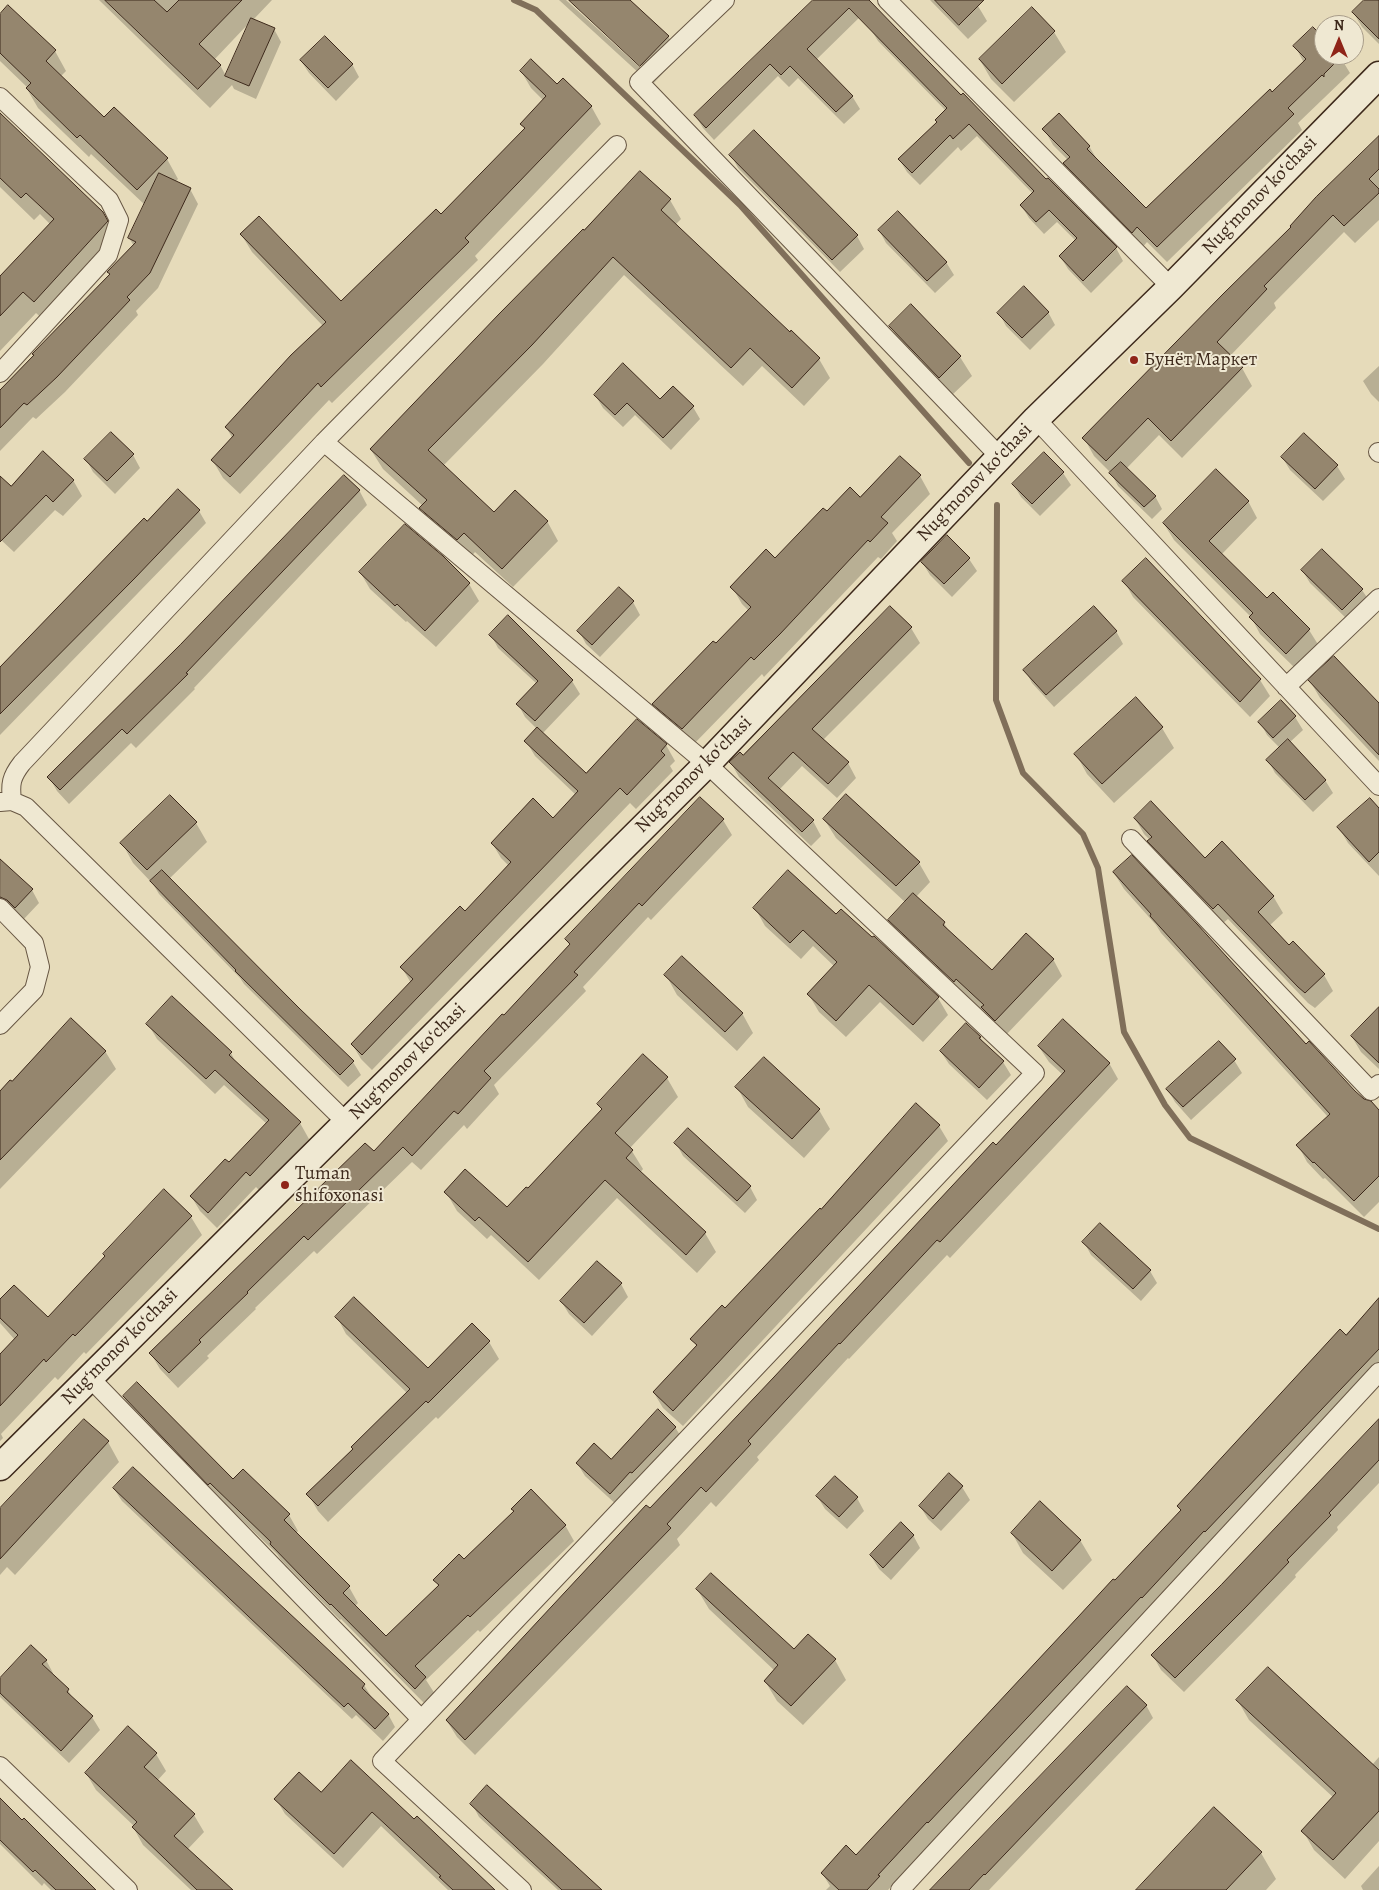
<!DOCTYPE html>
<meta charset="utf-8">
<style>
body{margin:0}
#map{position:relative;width:1379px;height:1890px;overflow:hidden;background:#e6dbba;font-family:Alegreya,serif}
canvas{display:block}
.north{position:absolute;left:1314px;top:15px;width:50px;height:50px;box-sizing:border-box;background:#efe8d2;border:1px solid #a89c89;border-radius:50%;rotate:0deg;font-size:14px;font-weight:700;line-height:20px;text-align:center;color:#3d291b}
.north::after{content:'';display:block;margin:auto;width:18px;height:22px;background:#8f2418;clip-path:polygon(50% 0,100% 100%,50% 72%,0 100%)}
</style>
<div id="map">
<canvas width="1379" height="1890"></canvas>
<div class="north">N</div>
</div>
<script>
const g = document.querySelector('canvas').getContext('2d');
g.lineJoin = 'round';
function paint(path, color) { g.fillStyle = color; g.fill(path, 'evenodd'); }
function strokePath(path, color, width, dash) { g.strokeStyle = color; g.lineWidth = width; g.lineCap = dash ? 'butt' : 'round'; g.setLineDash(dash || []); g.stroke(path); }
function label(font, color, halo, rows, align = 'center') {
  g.font = font + ' Alegreya,serif'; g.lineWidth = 4; g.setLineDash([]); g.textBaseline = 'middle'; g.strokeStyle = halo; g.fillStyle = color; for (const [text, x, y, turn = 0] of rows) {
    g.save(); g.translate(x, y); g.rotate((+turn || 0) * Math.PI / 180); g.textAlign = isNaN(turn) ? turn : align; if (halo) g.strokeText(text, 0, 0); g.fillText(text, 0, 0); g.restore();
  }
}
paint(new Path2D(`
 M99 0H272L253 20 274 29 281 42 256 99 234 89 232 85 210 108ZM250 22 226 76 220 65 214 60Z
 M559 0H566L644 71 646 69 570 0H628L668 36 679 56 652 85Z
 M815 0H860L866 11 816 60 852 96 860 109 844 124 798 78 789 87 778 76 714 140 703 128 695 115Z
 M930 0H972L978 6 987 21 968 39Z
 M1366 0H1379V44L1362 27 1353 12Z
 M1032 9 1054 32 1066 52 1014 102 991 79 980 60Z
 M0 15 55 51 66 71 60 77 104 118 114 108 167 159 178 179 175 182 190 189 198 204 158 288 136 311 138 315 65 392 36 419 33 417 0 451V393L111 275 134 246 129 238 145 205 91 154 89 157 38 108 27 89 28 88 0 61Z
 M870 28 1046 181 1116 248 1123 261 1091 293 1068 269 1060 256 1076 241 1057 222 1044 234 1029 218 1021 205 1033 194 977 136 961 151 958 147 920 185 907 172 899 159 938 123 946 111 878 41Z
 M1324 40V55H1339L1350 73 1298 123 1302 130 1167 262 1147 242 1142 248 1074 179 1065 163 1068 160 1053 145 1044 129 1089 146 1098 161 1146 210 1304 63 1295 46Z
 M301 61 352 64 359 77 336 101 309 73Z
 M521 71 557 85 591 106 601 124 475 256 478 260 332 403 329 400 240 494 223 478 213 461 233 439 226 427 323 326 252 252 241 234 341 303 441 215 525 130 522 124 543 100 531 88Z
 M0 116 102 213 115 236 47 323 36 313 0 351V278L51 225 40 214 34 220 0 187Z
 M1379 139V220L1355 243 1344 232 1274 303 1276 308 1230 356 1242 368 1252 386 1182 458 1159 435 1126 469 1155 496 1162 509 1152 519 1118 486 1111 473 1094 456 1084 438Z
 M731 155 857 236 864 249 840 272 738 168Z
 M670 200 681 219 675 225 790 334 791 332 819 359 830 378 804 406 762 366 743 386 624 275 543 364 443 466 494 514 547 521 558 541 513 587 475 552 469 559 432 528 421 508 423 506 383 469 371 450Z
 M879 230 946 262 954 275 935 293 886 243Z
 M911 306 960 357 972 376 951 396 902 346 891 326Z
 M1048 312 1055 325 1030 350 1006 326 999 313Z
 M1379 366V402L1371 394 1363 381Z
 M595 395 660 401 693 407 700 419 671 450 635 415 623 427 603 408Z
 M1304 435 1337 466 1345 479 1323 501 1290 470 1282 457Z
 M1044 453 1063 473 1071 485 1040 516 1021 497 1013 484Z
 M133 455 140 468 115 494 93 472 86 459Z
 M920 476 930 494 892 533 897 541 881 559 878 557 764 677 762 674 692 746 663 721 653 704 716 645 749 611 742 604 732 587 776 560 827 513Z
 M0 477 11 488 73 480 82 496 63 516 55 510 14 552 0 539Z
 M359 490 367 505 194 688 195 689 136 748 131 743 69 804 57 791 49 777 181 645Z
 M1248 501 1257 518 1221 555 1267 600 1309 630 1319 646 1296 669 1260 634 1251 617 1174 540 1164 524Z
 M199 511 206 523 0 735V670L147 522Z
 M442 556 469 584 479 601 436 647 407 621 406 622 370 589 360 572Z
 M969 559 977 571 952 597 930 575 922 562Z
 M1146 560 1260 680 1270 696 1250 717 1133 597 1124 581Z
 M1302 570 1362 590 1370 602 1350 622 1310 583Z
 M633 602 640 615 600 657 586 644 579 631Z
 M890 608 911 628 920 643 823 740 848 763 856 778 837 798 802 766 779 790 813 821 821 836 811 846 739 777 731 763 743 757Z
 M508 617 572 681 580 694 542 734 586 775 638 721 666 745 675 761 670 766 673 771 636 809 630 803 372 1070 361 1059 352 1044 411 983 402 968 465 912 509 866 501 858 492 843 553 819 576 795 535 756 526 741 537 729 525 717 518 704 537 684 498 648 491 635Z
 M1116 631 1123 644 1054 707 1032 683 1025 670Z
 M1310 681 1379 706V761L1320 698Z
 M1136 699 1162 728 1174 748 1114 803 1087 774 1076 754Z
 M1295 717 1303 730 1289 743 1325 780 1333 793 1313 812 1275 773 1268 760 1280 748 1267 735 1260 722Z
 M1379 809V876L1348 843 1339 828Z
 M1135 818 1205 860 1273 896 1283 913 1269 926 1289 947 1324 975 1333 991 1315 1008 1308 1003 1228 919 1222 924 1158 857 1149 841 1150 840 1144 834Z
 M824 819 919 863 930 882 916 897 944 923 950 933 992 972 1053 959 1062 976 1005 1036 992 1024 985 1013 966 995 964 997 899 937 890 920 906 903 836 838Z
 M723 820 732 835 651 920 648 917 583 987 586 991 494 1085 499 1094 467 1129 464 1125 421 1170 412 1162 317 1254 314 1251 255 1308 256 1309 207 1356 209 1358 178 1388 160 1369 151 1354 374 1153 570 946 566 939Z
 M196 823 207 842 169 879 298 1008 353 1062 361 1075 348 1087 244 984 240 978 159 894 153 884 133 863 122 843Z
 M0 861 32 890 39 903 23 920 0 901Z
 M1114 873 1306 1046 1354 1092 1379 1112V1202L1364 1217 1325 1178 1323 1179 1307 1162 1298 1145 1328 1117 1161 933 1156 925 1124 889Z
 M755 908 836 916 872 939 874 938 938 998 948 1015 923 1042 880 1002 846 1037 819 1012 809 995 835 967 813 946 801 959 765 926Z
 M666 975 742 1013 753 1033 737 1051 677 995Z
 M1379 1009V1069L1361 1052 1352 1037Z
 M148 1024 231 1053 237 1065 300 1123 309 1139 260 1191 256 1187 217 1228 200 1211 191 1196 229 1164 267 1124 224 1085 215 1094 157 1039Z
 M980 1037 984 1044 1003 1062 1011 1075 987 1100 949 1064 941 1052Z
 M1039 1047 1109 1063 1118 1079 950 1258 947 1255 849 1359 848 1358 757 1457 759 1460 716 1507 711 1502 677 1539 680 1545 475 1755 457 1737 447 1721 1063 1075 1049 1062Z
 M105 1051 116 1069 0 1189V1092L12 1083Z
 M1234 1060 1242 1073 1191 1120 1175 1102 1168 1090Z
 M667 1078 678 1097 630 1148 643 1169 640 1173 705 1233 716 1252 697 1273 617 1198 539 1280 491 1235 487 1239 457 1211 446 1192 507 1209 528 1190 602 1110 599 1104Z
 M737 1087 819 1110 830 1129 804 1158 748 1107Z
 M939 1126 948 1141 683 1426 663 1408 654 1393 697 1347 692 1339Z
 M688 1130 750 1187 757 1200 745 1213 683 1156 676 1143Z
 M191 1217 202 1235 86 1354 84 1352 58 1380 55 1377 1 1434 3 1438 0 1441V1356L15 1340 0 1323V1301L48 1319Z
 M1084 1242 1150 1271 1157 1283 1141 1301 1091 1255Z
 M621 1284 628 1297 592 1336 569 1314 561 1301Z
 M1379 1300V1376L888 1890H826L830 1886 822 1873 856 1856 1181 1511 1179 1507Z
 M337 1317 428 1370 489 1342 499 1359 438 1419 436 1417 328 1522 318 1511 308 1494 407 1393 346 1334Z
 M124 1397 233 1481 289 1515 298 1531 296 1533 349 1587 358 1603 355 1606 386 1638 439 1587 435 1580 464 1561 514 1512 513 1509 565 1525 574 1541 480 1632 478 1630 426 1680 435 1694 425 1704 341 1619 340 1620 281 1560 277 1554 219 1498 218 1500 133 1413Z
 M84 1420 108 1442 119 1462 15 1575 7 1567 0 1575V1510Z
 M1379 1421V1483L1337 1527 1338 1530 1295 1575 1296 1577 1253 1622 1184 1692 1161 1670 1153 1656Z
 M675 1427 683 1440 618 1506 585 1476 577 1463 611 1461Z
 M133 1469 364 1685 372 1698 388 1714 395 1727 383 1741 356 1715 352 1719 122 1501 114 1489Z
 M962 1487 970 1500 941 1531 928 1519 920 1506Z
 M817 1496 857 1498 864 1511 847 1529 825 1509Z
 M1012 1533 1080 1540 1092 1560 1063 1590 1023 1553Z
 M913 1535 920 1548 891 1580 879 1569 871 1556Z
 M697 1589 794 1651 835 1660 846 1680 803 1725 777 1701 765 1681 775 1671 709 1609Z
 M46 1660 53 1673 52 1675 68 1690 73 1699 92 1717 100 1730 69 1763 0 1697V1680Z
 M1238 1701 1372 1765 1379 1757V1841L1345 1879 1314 1850 1303 1831 1334 1798 1249 1720Z
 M1146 1705 1153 1718 989 1890H932Z
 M128 1728 156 1754 166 1771 157 1781 194 1815 204 1832 187 1850 231 1890H191L143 1845 133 1827 134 1826 96 1790 86 1773Z
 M321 1794 414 1820 494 1890H448L381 1826 343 1868 285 1814 276 1799Z
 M0 1800 93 1890H51L44 1883 42 1886 0 1844Z
 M472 1804 601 1890H558L479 1817Z
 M1261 1853 1276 1879 1266 1890H1140Z
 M1379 1866V1890H1363L1361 1886Z`), '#0003');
strokePath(new Path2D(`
 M514 0 536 10 740 205 969 463
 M997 505 996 700 1023 773 1083 834 1098 868 1124 1032 1165 1105 1190 1138 1379 1229`), '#806f5a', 6);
const building = new Path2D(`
 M105 0H154L167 12 179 0H242L199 44 221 65 198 89Z
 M569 0H630L669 36 640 66Z
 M813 0H869L961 95 963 93 1046 179 1048 178 1117 247 1083 281 1059 256 1077 238 1049 210 1036 222 1020 205 1034 191 969 124 953 139 950 135 912 173 898 159 937 122 935 120 947 108 849 8 807 49 853 96 836 112 790 66 781 75 770 64 706 128 694 115Z
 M935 0H984L959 25Z
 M1364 0H1379V39L1352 12Z
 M8 5 56 50 46 61 104 117 114 107 168 158 137 190 80 135 77 138 26 88 31 83 0 53V14Z
 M1032 7 1055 31 1002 84 979 59Z
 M251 18 275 28 249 86 225 76Z
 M1313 27 1324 38V55H1343L1324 74V77L1322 75 1288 108 1294 114 1157 247 1137 227 1132 233 1063 163 1070 157 1042 129 1059 113 1090 146 1087 149 1146 208 1270 89 1272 92 1306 59 1293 46Z
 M325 36 353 64 328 88 300 60Z
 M531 59 557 84 563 78 592 106 465 238 469 242 321 387 318 383 230 477 211 460 234 435 225 427 291 355 326 322 240 234 259 216 341 301 436 209 441 214 525 128 520 124 546 96 520 71Z
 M0 113 103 212 108 221 34 302 23 292 0 316V276L54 219 26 193 21 198 0 178Z
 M754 130 858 235 832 260 729 155Z
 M1379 136V169L1369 179 1379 189V193L1344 226 1333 215 1264 286 1267 289 1217 342 1243 367 1171 441 1148 418 1106 461 1082 438 1223 294 1291 227 1290 226 1316 197Z
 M640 171 671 199 661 210 790 332 791 330 820 358 792 388 750 348 731 368 613 257 532 345 428 450 494 512 515 490 548 521 502 569 464 533 457 540 419 508 427 500 370 449 499 314 583 229 584 230Z
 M159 173 191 188 150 273 127 297 130 300 57 377 27 405 24 403 0 428V390L34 355 32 354 110 274 107 272 136 242 128 238Z
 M898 211 947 262 927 281 878 230Z
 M1024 286 1049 312 1022 338 997 313Z
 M911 304 961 356 939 378 889 326Z
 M623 363 660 399 673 386 694 406 663 438 627 403 615 415 594 395Z
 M111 432 134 454 107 481 84 459Z
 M1304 433 1338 465 1315 489 1281 457Z
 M43 451 74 480 53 502 46 495 0 542V476L11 486Z
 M1044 452 1064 472 1032 504 1012 484Z
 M900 456 921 475 881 517 888 523 870 542 868 540 780 634 754 660 751 657 682 729 652 704 713 641 716 643 751 607 730 587 766 549 775 558 823 508 827 511 850 487 860 497Z
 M1121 462 1156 496 1144 507 1109 473Z
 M1216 469 1249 501 1209 541 1267 598 1273 592 1310 629 1286 654 1249 617 1253 613 1163 523Z
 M344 475 360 490 186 673 188 674 127 734 122 729 60 790 47 777 180 645Z
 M178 489 200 510 134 579 0 714V667L144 518 147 521Z
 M405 524 443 556 470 583 425 631 397 604 395 606 359 572Z
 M947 535 970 558 944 584 921 562Z
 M1322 549 1363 589 1342 610 1301 570Z
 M1146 558 1261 679 1240 702 1122 581Z
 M619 587 634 601 592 645 577 631Z
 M890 606 912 627 812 729 849 762 828 784 793 752 768 778 814 820 802 832 729 762 740 752 743 755Z
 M1094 606 1117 631 1046 695 1023 670Z
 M508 615 573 680 535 721 516 704 538 681 489 635Z
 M1334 656 1379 703V755L1308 680Z
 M1136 697 1163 727 1102 784 1074 754Z
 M1281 700 1296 716 1273 738 1258 722Z
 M637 719 667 744 661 751 665 755 627 795 620 788 362 1055 351 1044 413 979 400 967 460 906 465 911 511 862 491 843 533 798 553 818 578 791 524 741 537 727 586 773Z
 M1288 739 1326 780 1305 800 1266 760Z
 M846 794 920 862 896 886 823 819Z
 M170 795 197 822 147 870 120 843Z
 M700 797 724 819 642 906 639 903 574 972 578 975 484 1071 491 1078 458 1114 454 1111 412 1156 403 1147 308 1240 304 1236 247 1292 248 1293 199 1340 201 1342 169 1373 149 1353 365 1143 374 1151 502 1014 504 1015 570 944 565 939Z
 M1370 798 1379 808V852L1369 862 1337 827Z
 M1151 801 1205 858 1222 841 1274 896 1258 912 1289 945 1293 941 1325 974 1305 993 1298 987 1218 904 1213 909 1147 841 1152 837 1134 818Z
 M1132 855 1197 924 1306 1044 1309 1041 1355 1091 1364 1099 1371 1101 1379 1110V1176L1354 1201 1314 1162 1313 1163 1296 1145 1330 1114 1150 916 1151 914 1113 872Z
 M0 859 33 889 15 908 7 900 0 897Z
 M162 870 299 1008 354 1061 340 1075 235 971 236 970 150 881Z
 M788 870 836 914 841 909 872 937 874 936 939 997 913 1025 869 985 836 1021 807 994 837 962 803 930 790 943 753 908Z
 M913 893 945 922 943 925 992 970 1026 933 1054 959 995 1021 981 1007 984 1005 956 979 954 982 888 920Z
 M682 956 743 1013 725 1032 664 975Z
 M172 996 232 1052 229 1055 301 1122 250 1176 246 1172 208 1213 190 1196 225 1159 229 1162 269 1120 215 1070 206 1079 146 1024Z
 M1379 1007V1063L1351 1036Z
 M71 1018 106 1051 0 1160V1091L10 1080 12 1081Z
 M1063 1019 1110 1063 940 1242 937 1240 840 1344 839 1343 748 1441 751 1444 706 1492 701 1487 667 1524 671 1528 465 1740 446 1720 646 1505 650 1508 774 1377 993 1142 996 1145 1065 1071 1038 1046Z
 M966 1023 981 1037 979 1038 1004 1061 979 1088 940 1051Z
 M1219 1041 1236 1059 1183 1107 1166 1089Z
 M643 1054 668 1077 615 1133 633 1150 626 1158 706 1232 686 1255 605 1180 528 1262 479 1217 475 1221 444 1192 465 1169 507 1207 526 1187 528 1188 602 1109 597 1104Z
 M764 1057 820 1109 792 1139 735 1087Z
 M916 1103 940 1125 673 1411 653 1392 697 1345 690 1339 722 1305 725 1308 820 1208 821 1209Z
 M688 1128 751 1186 737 1201 674 1143Z
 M164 1189 192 1216 75 1336 73 1334 46 1362 44 1359 0 1406V1354L18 1335 0 1318V1299L14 1285 48 1317 105 1256 103 1254Z
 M1100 1223 1151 1270 1133 1289 1082 1242Z
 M597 1261 622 1283 584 1323 560 1301Z
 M354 1297 428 1368 472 1323 490 1341 428 1403 426 1401 318 1506 306 1494 353 1449 351 1447 410 1389 335 1317Z
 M1379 1298V1349L1205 1532 1204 1531 1142 1598 1141 1597 928 1823 927 1822 878 1875 880 1876 867 1890H839L821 1873 846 1845 856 1855 1078 1617 1113 1579 1115 1580 1181 1510 1177 1506 1340 1329 1346 1335Z
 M137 1382 233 1479 243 1469 290 1514 284 1520 350 1586 343 1593 386 1636 439 1585 433 1580 459 1554 464 1559 514 1511 511 1509 531 1489 566 1525 470 1617 468 1615 415 1666 426 1677 415 1689 331 1604 330 1605 304 1579 270 1544 271 1542 210 1483 208 1485 123 1396Z
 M658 1409 676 1427 632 1473 630 1472 610 1494 576 1463 594 1443 611 1459Z
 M84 1419 109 1441 0 1559V1508Z
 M1379 1419V1460L1329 1513 1331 1515 1287 1560 1289 1562 1245 1608 1175 1678 1151 1655 1221 1585Z
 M133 1467 365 1684 362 1688 389 1714 375 1729 348 1703 344 1707 113 1488Z
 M949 1473 963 1486 933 1519 919 1506Z
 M835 1476 858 1497 839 1517 816 1496Z
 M1040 1501 1081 1540 1052 1571 1011 1533Z
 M901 1522 914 1535 883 1568 870 1555Z
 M711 1573 794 1649 808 1634 836 1659 791 1706 764 1681 778 1665 696 1589Z
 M31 1645 47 1660 42 1664 69 1689 67 1692 93 1716 61 1751 0 1693V1678Z
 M1268 1667 1379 1770V1811L1333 1860 1301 1831 1336 1793 1236 1700Z
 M1127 1686 1147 1705 985 1875 984 1874 969 1890H930Z
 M128 1726 157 1753 144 1767 195 1814 174 1836 233 1890H197L132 1827 137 1822 85 1773Z
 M351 1760 414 1819 417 1816 495 1890H453L439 1877 441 1876 372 1812 334 1854 274 1799 299 1772 321 1792Z
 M487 1785 540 1833 602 1890H562L470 1804Z
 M0 1798 22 1820 24 1818 96 1890H56L35 1870 33 1872 0 1840Z
 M1214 1807 1262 1852 1226 1890H1136Z`);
paint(building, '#95866e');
strokePath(building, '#3d291b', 1);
const street = new Path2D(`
 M725 0 639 82 1000 457
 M887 0 1171 287
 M0 97 109 200 119 220 108 255 0 373
 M1036 419 1379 786
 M324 442 707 764 1035 1073 382 1761 522 1890
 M1378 452 1379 453
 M1286 687 1379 598
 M12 801C10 784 11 777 22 763L324 442 617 145
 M0 802 12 801 26 807 347 1123
 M1131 839 1371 1091 1379 1084
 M0 908 34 943 40 967 34 990 0 1025
 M89 1377 421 1719
 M0 1766 128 1890
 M900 1890 1379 1372`);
const secondary = new Path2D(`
 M0 1467 707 764 1036 419 1171 287 1379 75`);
strokePath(street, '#675643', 20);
strokePath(secondary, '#3d291b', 29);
strokePath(street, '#efe8d2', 18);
strokePath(secondary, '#efe8d2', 26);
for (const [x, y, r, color] of [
 [1134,360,5,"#8f2418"],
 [285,1185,5,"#8f2418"]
]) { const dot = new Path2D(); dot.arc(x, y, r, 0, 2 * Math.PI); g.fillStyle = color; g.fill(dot); strokePath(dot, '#efe8d2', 2); }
label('19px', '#3d291b', '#efe8d2', [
 ["Nugʻmonov koʻchasi",1260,196,-46],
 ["Nugʻmonov koʻchasi",975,483,-46],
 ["Nugʻmonov koʻchasi",694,775,-45],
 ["Nugʻmonov koʻchasi",408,1062,-45],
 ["Nugʻmonov koʻchasi",120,1347,-45]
]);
label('19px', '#3d291b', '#efe8d2', [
 ["Бунёт Маркет",1144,360],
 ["Tuman",295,1174],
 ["shifoxonasi",295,1196]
], 'left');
</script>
